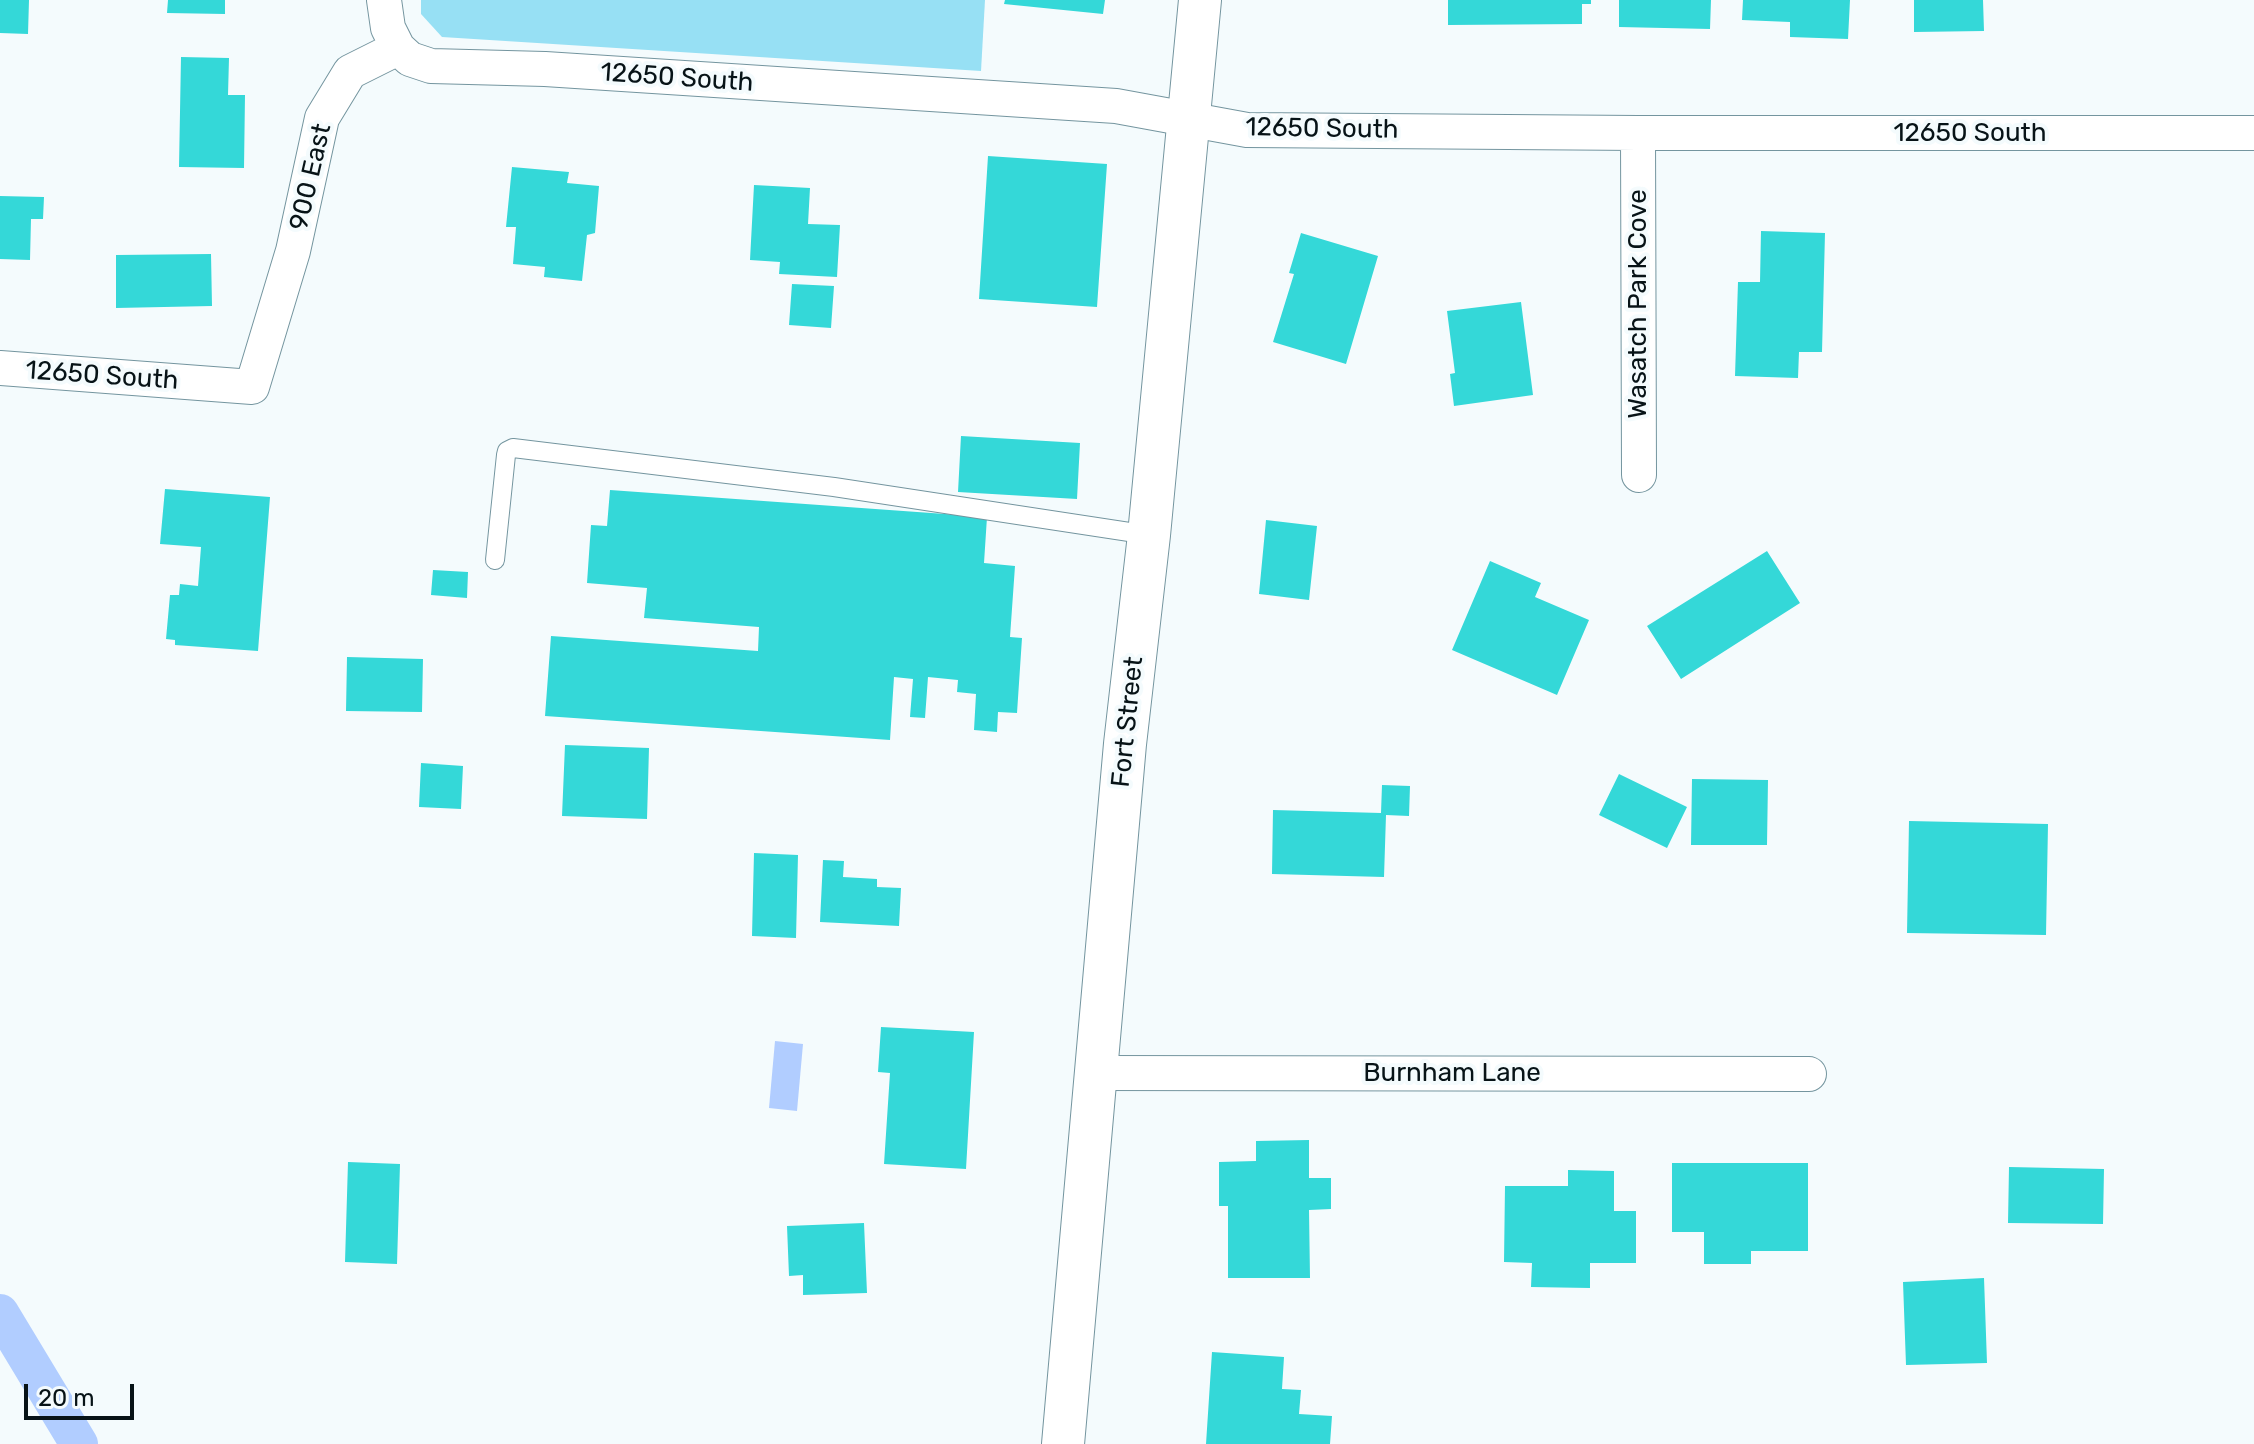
<!DOCTYPE html>
<style>
body{margin:0}
#map{position:relative;width:2254px;height:1444px;overflow:hidden;background:#f4fbfd;font-family:Rubik,sans-serif}
canvas{display:block}
.scale{position:absolute;left:24px;top:1384px;width:110px;height:36px;box-sizing:border-box;border:4px solid #071317;border-top:0;padding-left:10px;font-size:24px;line-height:28px;white-space:nowrap;color:#071317;-webkit-text-stroke:6px #f4fbfd;paint-order:stroke}
</style>
<div id="map">
<canvas width="2254" height="1444"></canvas>
<div class="scale">20 m</div>
</div>
<script>
const g = document.querySelector('canvas').getContext('2d');
g.lineJoin = 'round';
function paint(path, color) { g.fillStyle = color; g.fill(path, 'evenodd'); }
function strokePath(path, color, width, dash) { g.strokeStyle = color; g.lineWidth = width; g.lineCap = dash ? 'butt' : 'round'; g.setLineDash(dash || []); g.stroke(path); }
function label(font, color, halo, rows, align = 'center') {
  g.font = font + ' Rubik,sans-serif'; g.lineWidth = 8; g.setLineDash([]); g.textBaseline = 'middle'; g.strokeStyle = halo; g.fillStyle = color; for (const [text, x, y, turn = 0] of rows) {
    g.save(); g.translate(x, y); g.rotate((+turn || 0) * Math.PI / 180); g.textAlign = isNaN(turn) ? turn : align; if (halo) g.strokeText(text, 0, 0); g.fillText(text, 0, 0); g.restore();
  }
}
paint(new Path2D(`
 M421 0H985L981 71 442 37 421 14Z`), '#97e0f4');
paint(new Path2D(`
 M775 1041 803 1044 797 1111 769 1108Z`), '#b1cdff');
strokePath(new Path2D(`
 M0 1313 79 1444`), '#b1cdff', 38);
paint(new Path2D(`
 M0 0H29L28 34 0 33Z
 M168 0H225V14L167 13Z
 M1005 0H1105L1103 14 1004 4Z
 M1448 0H1591V4H1582V24L1448 25Z
 M1619 0H1711L1710 29 1619 27Z
 M1743 0H1850L1848 39 1790 37V22L1742 20Z
 M1914 0H1983L1984 31 1914 32Z
 M181 57 229 58 228 95H245L244 168 179 167Z
 M988 156 1107 164 1097 307 979 299Z
 M512 167 569 172 567 183 599 186 595 233 587 235 582 281 544 277 545 267 513 264 516 227H506Z
 M754 185 810 188 808 224 840 225 837 277 779 274 780 262 750 260Z
 M0 196 44 197 43 219H31L30 260 0 259Z
 M1761 231 1825 233 1822 352H1799L1798 378 1735 376 1738 282H1760Z
 M1301 233 1378 256 1346 364 1273 342 1294 274 1289 273Z
 M211 254 212 306 116 308V255Z
 M792 284 834 286 831 328 789 325Z
 M1521 302 1533 395 1454 406 1450 374 1455 373 1447 311Z
 M961 436 1080 443 1077 499 958 492Z
 M165 489 270 497 258 651 175 645V640L166 639 170 595H179L180 584 198 586 201 547 160 544Z
 M610 490 987 517 984 563 1015 566 1010 637 1022 638 1017 713 998 712 997 732 974 730 976 694 957 692 958 680 928 677 925 718 910 717 913 679 894 677 890 740 545 716 551 636 758 651 759 627 644 618 647 588 587 583 591 525 607 526Z
 M1266 520 1317 526 1309 600 1259 594Z
 M1767 551 1800 603 1681 679 1647 626Z
 M1490 561 1541 583 1535 597 1589 620 1557 695 1452 650Z
 M433 570 468 572 467 598 431 595Z
 M347 657 423 659 422 712 346 711Z
 M565 745 649 748 647 819 562 816Z
 M421 763 463 766 461 809 419 807Z
 M1619 774 1687 807 1667 848 1599 815Z
 M1692 779 1768 780 1767 845H1691Z
 M1382 785 1410 786 1409 816 1386 815 1384 877 1272 874 1273 810 1381 813Z
 M1909 821 2048 824 2046 935 1907 933Z
 M754 853 798 855 796 938 752 936Z
 M823 860 844 861 843 877 877 879V887L901 888 899 926 820 922Z
 M881 1027 974 1032 966 1169 884 1164 890 1073 878 1072Z
 M1309 1140V1178H1331V1209L1309 1210 1310 1278H1228V1206H1219V1162L1256 1161V1141Z
 M348 1162 400 1164 397 1264 345 1262Z
 M1672 1163H1808V1251H1751V1264H1704V1232H1672Z
 M2009 1167 2104 1169 2103 1224 2008 1223Z
 M1568 1170 1614 1171V1211H1636V1263H1590V1288L1531 1287 1532 1263 1504 1262 1505 1186H1568Z
 M864 1223 867 1293 803 1295V1275L789 1276 787 1226Z
 M1984 1278 1987 1363 1906 1365 1903 1282Z
 M1212 1352 1284 1357 1282 1389 1301 1390 1299 1414 1332 1416 1330 1444H1206Z`), '#34d8d8');
const service = new Path2D(`
 M495 560 506 455 507 451 513 448 834 487 1149 535`);
const minor = new Path2D(`
 M384 0 388 28 398 48 410 59 431 66 545 69 1116 106 1247 130 1638 133H2254
 M1638 133 1639 475
 M0 368 252 387 293 251 322 118 350 72 398 48
 M1095 1073 1809 1074`);
const tertiary = new Path2D(`
 M1063 1444 1125 744 1149 535 1200 0`);
strokePath(service, '#74959f', 20);
strokePath(minor, '#74959f', 36);
strokePath(tertiary, '#74959f', 44);
strokePath(service, '#fff', 18);
strokePath(minor, '#fff', 34);
strokePath(tertiary, '#fff', 42);
label('26px', '#071317', '#f4fbfd', [
 ["12650 South",677,78,4],
 ["12650 South",1322,129,1],
 ["12650 South",1970,133],
 ["900 East",311,177,-77],
 ["Wasatch Park Cove",1638,304,-90],
 ["12650 South",102,376,4],
 ["Fort Street",1128,722,-84],
 ["Burnham Lane",1452,1073]
]);
</script>
